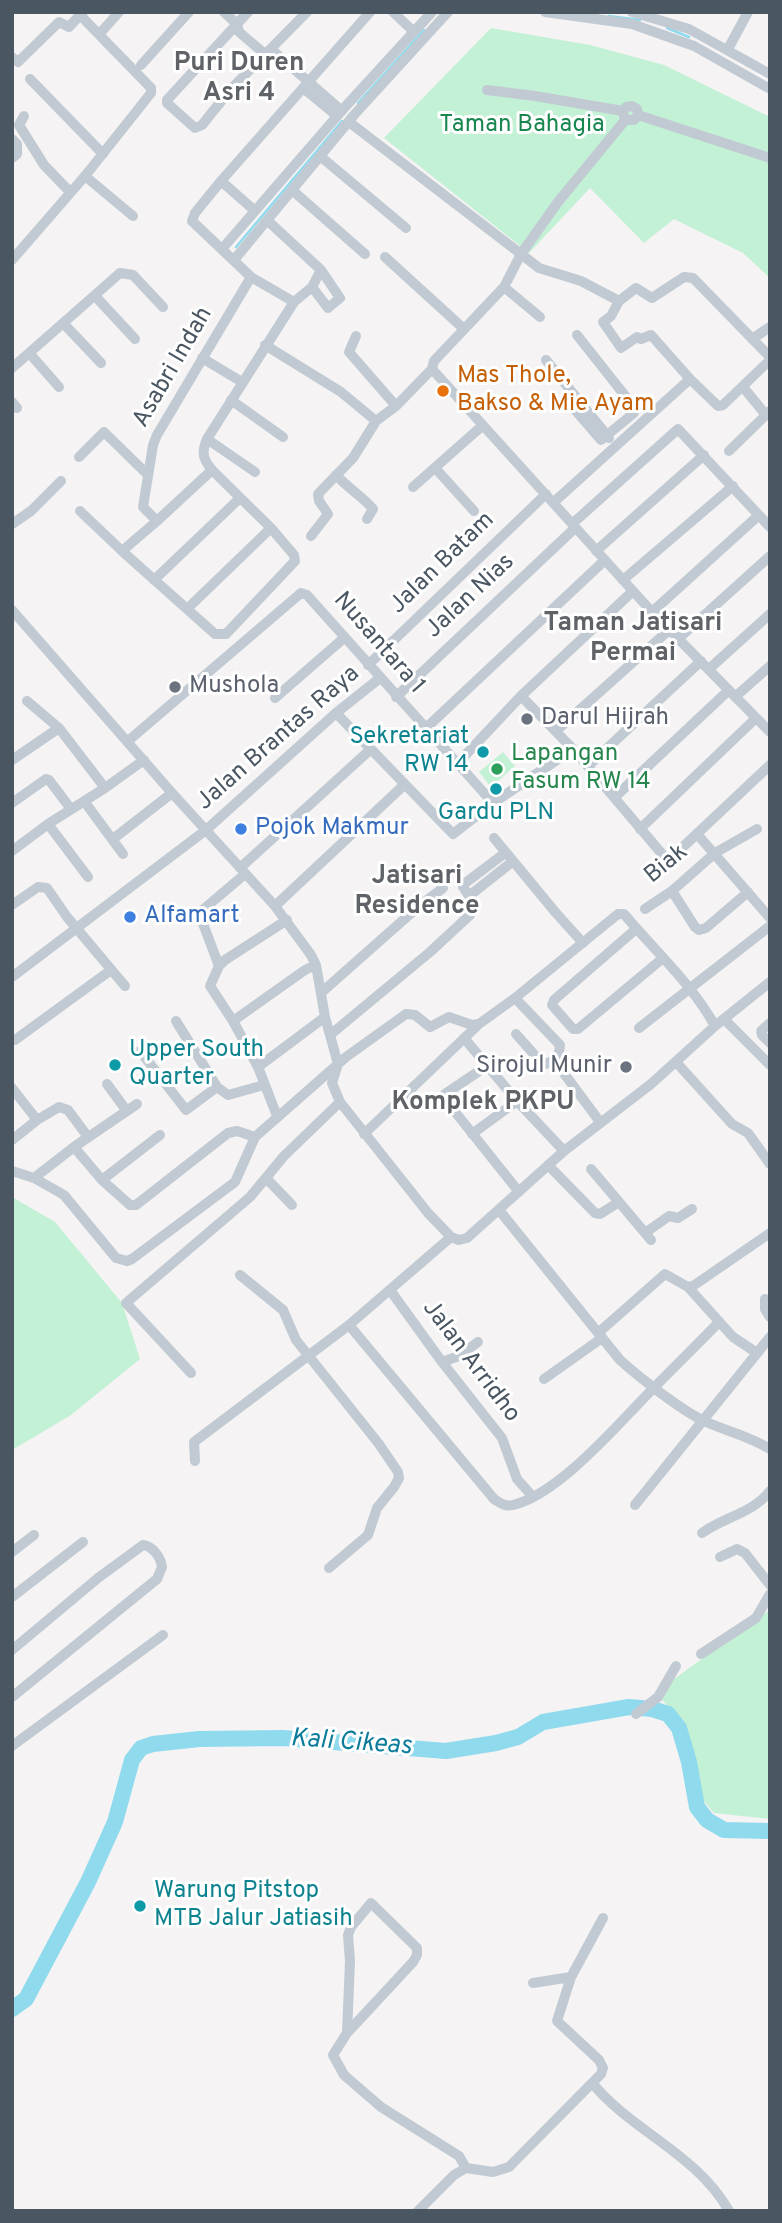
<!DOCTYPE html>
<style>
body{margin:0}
#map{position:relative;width:782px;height:2223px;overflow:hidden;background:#f5f3f3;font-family:Overpass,sans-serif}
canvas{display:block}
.frame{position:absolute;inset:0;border:14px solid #4a5661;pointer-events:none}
</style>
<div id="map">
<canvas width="782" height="2223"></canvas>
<div class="frame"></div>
</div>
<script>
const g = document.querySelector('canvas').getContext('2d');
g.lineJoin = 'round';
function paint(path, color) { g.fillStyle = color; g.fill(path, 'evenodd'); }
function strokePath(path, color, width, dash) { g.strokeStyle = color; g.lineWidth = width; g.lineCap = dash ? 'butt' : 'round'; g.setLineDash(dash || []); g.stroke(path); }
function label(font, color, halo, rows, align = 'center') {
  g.font = font + ' Overpass,sans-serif'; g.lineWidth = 6; g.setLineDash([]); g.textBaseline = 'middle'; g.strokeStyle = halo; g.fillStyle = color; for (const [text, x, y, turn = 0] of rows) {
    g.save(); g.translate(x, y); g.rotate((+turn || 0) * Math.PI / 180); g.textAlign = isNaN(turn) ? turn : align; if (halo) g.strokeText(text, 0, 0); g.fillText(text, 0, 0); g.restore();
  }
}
paint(new Path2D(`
 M491 28 590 45 664 65 770 117V278L743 253 674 219 644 243 590 188 529 253 384 138Z
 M503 752 515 766 491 787 479 772Z
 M12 1197 55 1222 122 1303 140 1359 71 1415 12 1450Z
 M770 1610V1819L714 1813 699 1795 686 1729 656 1692Z`), '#c3f1d5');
strokePath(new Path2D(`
 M609 16 640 20
 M667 28 689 37
 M358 103 424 30
 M236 247 342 121`), '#90daee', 2.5);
strokePath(new Path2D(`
 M12 2009 26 1999 88 1882 115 1822 132 1760 141 1748 153 1744 199 1739 283 1738 446 1751 496 1743 518 1737 543 1722 629 1707 652 1709 668 1714 679 1728 689 1762 697 1807 707 1820 724 1830 770 1831`), '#90daee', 16);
strokePath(new Path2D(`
 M224 12 237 24 239 32 266 55
 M248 12 167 100V103L195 128 202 125 231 89 307 12
 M393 12 413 31
 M545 12 632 24 694 46 770 89
 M632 12 689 29 770 74
 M103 30 119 12
 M271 49 342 111
 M728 49 748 12
 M12 57 18 62 59 22 69 27 80 15
 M141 65 189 12
 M30 79 103 154
 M303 88 337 116
 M487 90 535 96 623 111 626 107 632 106 637 109 638 115 634 120H628L624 117 623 111
 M638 115 770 158
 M24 116 19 125 44 165 70 192
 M626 119 558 202 521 254 539 268 581 281 619 301 636 288 652 298 684 277 693 278 770 357
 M349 122 521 254 504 287 434 361 432 369 652 612 770 732
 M12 139 17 144V154L12 158
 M320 156 406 228
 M85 176 133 216
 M221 181 254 210
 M292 190 365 254
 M222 249 345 107 432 12
 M385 257 464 329
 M12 260 85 176 151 93V88L80 15 83 12
 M234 260 354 115 448 12
 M312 287 328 308 340 298 321 270
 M504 287 540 317
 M96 297 135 339
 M619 301 611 316 603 322 621 348 637 337 641 339 651 335 690 379
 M294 302 251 277 192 221 195 213 221 181 370 12
 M64 324 101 363
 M356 336 349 352 396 406
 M752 339 770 327
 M265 345 341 392 376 421
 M30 354 59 387
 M202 358 242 382
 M546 360 609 438
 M12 368 120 273 133 275 163 307
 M743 387 766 415
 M577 398 576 411 601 440 634 413V407L577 335
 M231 400 283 437
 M12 402 17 408
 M207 439 255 472
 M729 451 770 411
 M79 457 104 432 148 475
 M436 469 474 511
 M212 470 271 528 294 555 295 561 226 634H215L122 551 157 521Z
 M212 470C203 459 201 453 207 439L294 302 312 287 321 270 268 221
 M336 475C348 488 362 496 373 509L367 519
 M413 487 482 426
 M554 502 690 379 718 406 723 405 770 360
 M80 511 122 551
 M157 521 143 507 153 445 157 435 251 277
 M12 524 31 511 61 481
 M572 524 678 429 770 527
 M311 536 328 514 319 501 318 494 353 458 376 421 396 406 432 369
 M596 551 704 455
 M154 580 240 498
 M623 580 733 486
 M187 609 271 528
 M12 610 172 793 275 906 311 955 316 965 325 1017 338 1064 332 1083 340 1102 428 1213 451 1237 459 1240 467 1238 564 1151 651 1084 715 1026 770 982
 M652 612 759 515
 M678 639 770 556
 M368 665 546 494
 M709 669 770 614
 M521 696 573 749 668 861 770 765
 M396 697 575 528
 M735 697 770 666
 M275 698 344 638
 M27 701 59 728 105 788
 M336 713 453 834 493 803 573 749
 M425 729 605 560
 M556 731 669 630
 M128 741 301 593 307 595 493 803
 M12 760 59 728
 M457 764 521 696 633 591
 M588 766 701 661
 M615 797 729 690
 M84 801 123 854
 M12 803 46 779 49 780 71 809
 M48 824 88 877
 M640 829 756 718
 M697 834 770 918
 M494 838 556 913 583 943
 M113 839 172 793
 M12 851 48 824 105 788 144 760
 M240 868 371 749
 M672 891 695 927 699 930 706 928 748 892
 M469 896 512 862
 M12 905 38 887 47 888 67 917 125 986
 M275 906 404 785
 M645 909 672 891 715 853 757 829
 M636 929 554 1000 552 1005 573 1029H578L663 958
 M219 966 199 913 245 874
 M12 977 206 830 336 713 380 678
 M322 992 418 907 443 888
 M515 998 560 1045 559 1053 554 1060 600 1122
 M724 1019 770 1065
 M176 1021 217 1087
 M233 1021 305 970 316 965
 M770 1023 761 1031 762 1035 770 1043
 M639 1028 770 926
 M516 1034 540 1061 546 1064 554 1060
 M330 1035 430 952 470 915C475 906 469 895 463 887L464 884 505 853
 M464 1038 517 1101 564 1151
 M15 1040 111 970
 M140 1051 186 1110 217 1087 228 1095 264 1085
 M676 1062 732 1124 748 1133 770 1164
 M488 1065 445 1094 444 1098 519 1192
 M258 1067 325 1017
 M107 1084 126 1110
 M12 1088 37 1120
 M277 1116 258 1067 233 1021 210 986 219 966 225 960 287 920
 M364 1134 479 1024 515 998 618 914H624C655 951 692 984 715 1026
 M472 1134 517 1101
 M12 1140 37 1120 59 1107 68 1110 88 1137
 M74 1147 102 1180 130 1205H136L228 1133 237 1131 255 1137
 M548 1165 595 1213 600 1214 619 1202 651 1240
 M591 1169 619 1202
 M12 1171 34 1178 64 1195 116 1258 127 1261 132 1259 235 1182 255 1137 346 1057 406 1014 415 1015 430 1027 449 1017 472 1025 479 1024
 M34 1178 74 1147 137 1104
 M266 1178 292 1205
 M102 1180 160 1135
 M499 1210 620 1360C640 1378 681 1410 704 1421 726 1431 749 1436 770 1449
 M645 1233 669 1216 678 1218 692 1209
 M240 1275 283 1310 296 1340 379 1444 398 1472 399 1478 394 1487 377 1508 368 1535 329 1568
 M688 1287 733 1337 757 1353
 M390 1290 442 1362 502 1438 517 1479 533 1497
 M765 1299V1309L770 1317
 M349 1325 494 1499C500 1503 505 1507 513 1505 556 1495 611 1432 642 1400 667 1374 693 1349 718 1323
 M598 1333 665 1274 688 1287 693 1286 770 1233
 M442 1362 459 1356 478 1342
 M191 1373 126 1303 250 1197 284 1156 340 1102
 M544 1379 602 1338
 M195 1461 194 1442 349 1325 451 1237
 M635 1505 770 1337
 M702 1533C724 1517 753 1513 770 1491
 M12 1552 34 1535
 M720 1557 737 1549 745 1553 770 1585
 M12 1597 83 1542
 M12 1650 98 1578 143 1545C153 1546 161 1558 162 1567L157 1579 12 1697
 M701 1654 756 1618 770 1594
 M636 1714 658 1697 676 1666
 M12 1746 163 1635
 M533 1983 571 1977
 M347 2033 350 1961 348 1935 351 1927 371 1903 417 1948V1955L413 1962 347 2033 333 2055 344 2075 381 2107 459 2156 466 2168
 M593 2084C632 2131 697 2154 729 2211
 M418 2211 454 2175 466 2168 493 2172 509 2167 601 2074 603 2068 599 2060 557 2021 571 1977 603 1918`), '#c1cad2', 10);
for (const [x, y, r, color] of [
 [443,391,7,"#e8710a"],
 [175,687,7,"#6b7280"],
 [527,719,7,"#6b7280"],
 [483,752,7,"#0f9aa8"],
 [497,769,7,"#2e9e5b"],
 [496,789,7,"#0f9aa8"],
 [241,829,7,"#3f7fe0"],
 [130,917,7,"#3f7fe0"],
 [115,1065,7,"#0f9aa8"],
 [626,1067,7,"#6b7280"],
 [140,1906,7,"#0f9aa8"]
]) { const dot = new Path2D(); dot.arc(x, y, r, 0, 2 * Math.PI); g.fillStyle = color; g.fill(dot); strokePath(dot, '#fff', 2.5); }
label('24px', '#17864f', '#fff', [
 ["Taman Bahagia",522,126]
]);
label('24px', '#4a5661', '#fff', [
 ["Asabri Indah",174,368,-60],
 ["Jalan Batam",443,564,-44],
 ["Jalan Nias",471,597,-43],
 ["Nusantara 1",378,644,49],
 ["Jalan Brantas Raya",279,739,-41],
 ["Biak",667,865,-39],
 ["Jalan Arridho",470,1362,53]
]);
label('24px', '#c56008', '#fff', [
 ["Mas Thole,",457,377],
 ["Bakso & Mie Ayam",457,405]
], 'left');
label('24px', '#5b616d', '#fff', [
 ["Mushola",189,687],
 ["Darul Hijrah",541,719],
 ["Sirojul Munir",612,1067,"right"]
], 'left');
label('24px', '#0d838f', '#fff', [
 ["Sekretariat",469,738,"right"],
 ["RW 14",469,766,"right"],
 ["Gardu PLN",496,814,"center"],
 ["Upper South",129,1051],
 ["Quarter",129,1079],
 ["Warung Pitstop",154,1892],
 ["MTB Jalur Jatiasih",154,1920]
], 'left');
label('24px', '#27864d', '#fff', [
 ["Lapangan",511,755],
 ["Fasum RW 14",511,783]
], 'left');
label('24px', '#366cbe', '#fff', [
 ["Pojok Makmur",255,829],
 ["Alfamart",144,917]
], 'left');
label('bold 26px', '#5f6368', '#fff', [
 ["Puri Duren",239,65],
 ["Asri 4",239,95],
 ["Taman Jatisari",633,625],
 ["Permai",633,655],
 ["Jatisari",417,878],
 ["Residence",417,908],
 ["Komplek PKPU",483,1104]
]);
label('italic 26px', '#0c7c9b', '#fff', [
 ["Kali Cikeas",351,1744,4]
]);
</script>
